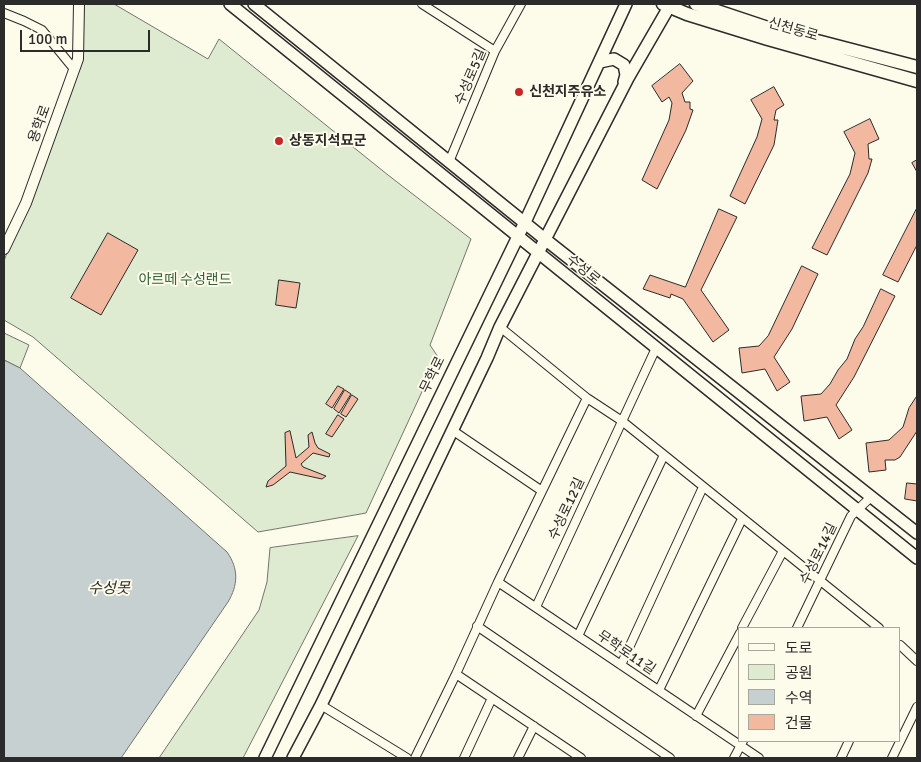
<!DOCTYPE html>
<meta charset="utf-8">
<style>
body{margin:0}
#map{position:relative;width:921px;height:762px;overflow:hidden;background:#fdfbea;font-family:Signika,"Noto Sans KR",sans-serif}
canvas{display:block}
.frame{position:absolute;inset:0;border:5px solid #2b2b2b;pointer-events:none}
.legend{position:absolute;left:738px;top:627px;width:162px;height:115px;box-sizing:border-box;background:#fdfbea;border:1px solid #a9a89e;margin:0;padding:6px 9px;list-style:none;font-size:15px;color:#2b2b2b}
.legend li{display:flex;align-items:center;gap:10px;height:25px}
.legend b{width:25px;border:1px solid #a9a89e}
.scale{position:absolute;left:20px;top:30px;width:130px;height:22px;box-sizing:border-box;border:2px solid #2b2b2b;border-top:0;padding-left:6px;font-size:15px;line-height:18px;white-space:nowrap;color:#2b2b2b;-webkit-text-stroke:4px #fdfbea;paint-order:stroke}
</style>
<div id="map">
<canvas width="921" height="762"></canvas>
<div class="frame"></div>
<ul class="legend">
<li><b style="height:6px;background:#fdfbea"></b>도로</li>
<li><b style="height:14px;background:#deebd1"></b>공원</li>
<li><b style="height:14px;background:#c7d0d0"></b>수역</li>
<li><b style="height:14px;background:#f2b8a0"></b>건물</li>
</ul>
<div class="scale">100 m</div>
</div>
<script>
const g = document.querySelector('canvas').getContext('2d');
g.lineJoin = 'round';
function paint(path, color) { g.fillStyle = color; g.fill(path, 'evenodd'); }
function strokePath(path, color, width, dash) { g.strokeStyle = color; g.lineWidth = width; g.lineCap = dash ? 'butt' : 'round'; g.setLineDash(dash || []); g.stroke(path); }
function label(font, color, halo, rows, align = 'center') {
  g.font = font + ' Signika,"Noto Sans KR",sans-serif'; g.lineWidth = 4; g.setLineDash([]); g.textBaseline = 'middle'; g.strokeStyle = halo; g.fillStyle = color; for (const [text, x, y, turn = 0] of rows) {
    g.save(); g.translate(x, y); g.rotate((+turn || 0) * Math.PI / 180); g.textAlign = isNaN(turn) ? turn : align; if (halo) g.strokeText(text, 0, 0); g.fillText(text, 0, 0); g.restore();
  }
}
const green = new Path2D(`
 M79 4H114L208 59 219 39 388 175 471 239 430 345 438 357 366 513 258 532 33 337 4 320V261L73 73Z
 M4 333 29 345 20 368 4 360Z
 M358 536 243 758H159L259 610 267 582 270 548Z`);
paint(green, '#deebd1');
strokePath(green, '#74746e', 1);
const water = new Path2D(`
 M4 360 20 368 227 552C239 569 238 585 228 602L121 758H4Z`);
paint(water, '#c7d0d0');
strokePath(water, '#74746e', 1);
const building = new Path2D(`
 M680 64 693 81 682 93 685 102H690V109L693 110 686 130 657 189 642 180 669 120 672 103 669 97 662 102 652 86Z
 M774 87 784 105 776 110 774 120H778L774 145 745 204 730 196 757 137 762 119 751 100Z
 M870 119 879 139 868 144 869 159H872L868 173 827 255 812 248 850 174 855 153 844 132Z
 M917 160V172L912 163Z
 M917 208V245L898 282 883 275Z
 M719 209 737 217 701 290 729 330 713 342 683 299 671 294 670 298 643 289 650 275 685 287Z
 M108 233 138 250 101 315 71 298Z
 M802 266 818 274 792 329 774 357 790 382 777 391 765 369 742 373 739 348 759 346 768 336Z
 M279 280 300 283 296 308 276 305Z
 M881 289 895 296 854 377 836 405 852 430 839 439 827 417 804 421 801 396 821 394 830 384 838 370 847 359 855 339 863 327Z
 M338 386 344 389 332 408 326 404Z
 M345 390 351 394 339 413 334 409Z
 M352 395 358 399 346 417 341 414Z
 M917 396V431L900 457 895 460H885L886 470 869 472 866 443 889 440 903 427 909 408Z
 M338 415 344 419 332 437 326 434Z
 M290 431 296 458 309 447 308 435 312 432 315 443 318 448 330 454 329 457 313 453 301 464 303 467 326 476 322 479 290 472 273 485 266 487 268 481 286 466 285 433Z
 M907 483 917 484V501L905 499Z`);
paint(building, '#f2b8a0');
strokePath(building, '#2b2b2b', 1);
const minor = new Path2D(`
 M422 4 495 51
 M4 13 24 21 42 30 74 69
 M449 162 495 51 521 4
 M500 327 587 398 622 421 879 628
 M452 430 542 491
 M498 582 759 758
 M536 607 656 348
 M477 626 670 758
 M742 628 783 551
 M797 628 851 516 872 496
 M578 636 664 455
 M900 645 917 661
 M621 665 703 487
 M456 674 581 758
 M659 690 742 519
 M321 705 407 758
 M696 716 740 633
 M415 758 456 674 498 582 587 398
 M464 758 492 698
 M518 758 534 726
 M734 758 743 741
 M841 758 849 741
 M892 758 917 707`);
const tertiary = new Path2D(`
 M4 249 26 203 78 59 79 4`);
const secondary = new Path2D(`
 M230 4 917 558
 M254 4 546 240 917 533
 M600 62 614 59 624 65 626 75 624 82
 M265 758 525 222 626 4
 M293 758 321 705 487 358 500 327 628 78 669 7`);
const primary = new Path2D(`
 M663 4 687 14 768 39 917 81
 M696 4 771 29 917 67`);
const trunk = new Path2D(`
 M669 7 670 4`);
strokePath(minor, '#2b2b2b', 10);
strokePath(tertiary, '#2b2b2b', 12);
strokePath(secondary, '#2b2b2b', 14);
strokePath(primary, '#2b2b2b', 15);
strokePath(trunk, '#2b2b2b', 15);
strokePath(minor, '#fdfbea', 8);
strokePath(tertiary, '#fdfbea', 10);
strokePath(secondary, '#fdfbea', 11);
strokePath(primary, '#fdfbea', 12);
strokePath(trunk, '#fdfbea', 12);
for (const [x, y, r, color] of [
 [519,92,5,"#c62828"],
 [279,141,5,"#c62828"]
]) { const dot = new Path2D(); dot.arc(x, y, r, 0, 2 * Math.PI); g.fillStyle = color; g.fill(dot); strokePath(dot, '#fdfbea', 2); }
label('14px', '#2b2b2b', '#fdfbea', [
 ["신천동로",793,30,16],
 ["수성로5길",471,77,-67],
 ["용학로",40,124,-70],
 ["수성로",583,270,39],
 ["무학로",433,375,-64],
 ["수성로12길",567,509,-65],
 ["수성로14길",819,554,-64],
 ["무학로11길",626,653,34]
]);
label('bold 14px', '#2b2b2b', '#fdfbea', [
 ["신천지주유소",529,92],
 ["상동지석묘군",289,141]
], 'left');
label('14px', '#34623c', '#fdfbea', [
 ["아르떼 수성랜드",185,280]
]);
label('italic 15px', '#2b2b2b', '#fdfbea', [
 ["수성못",109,589]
]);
</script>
